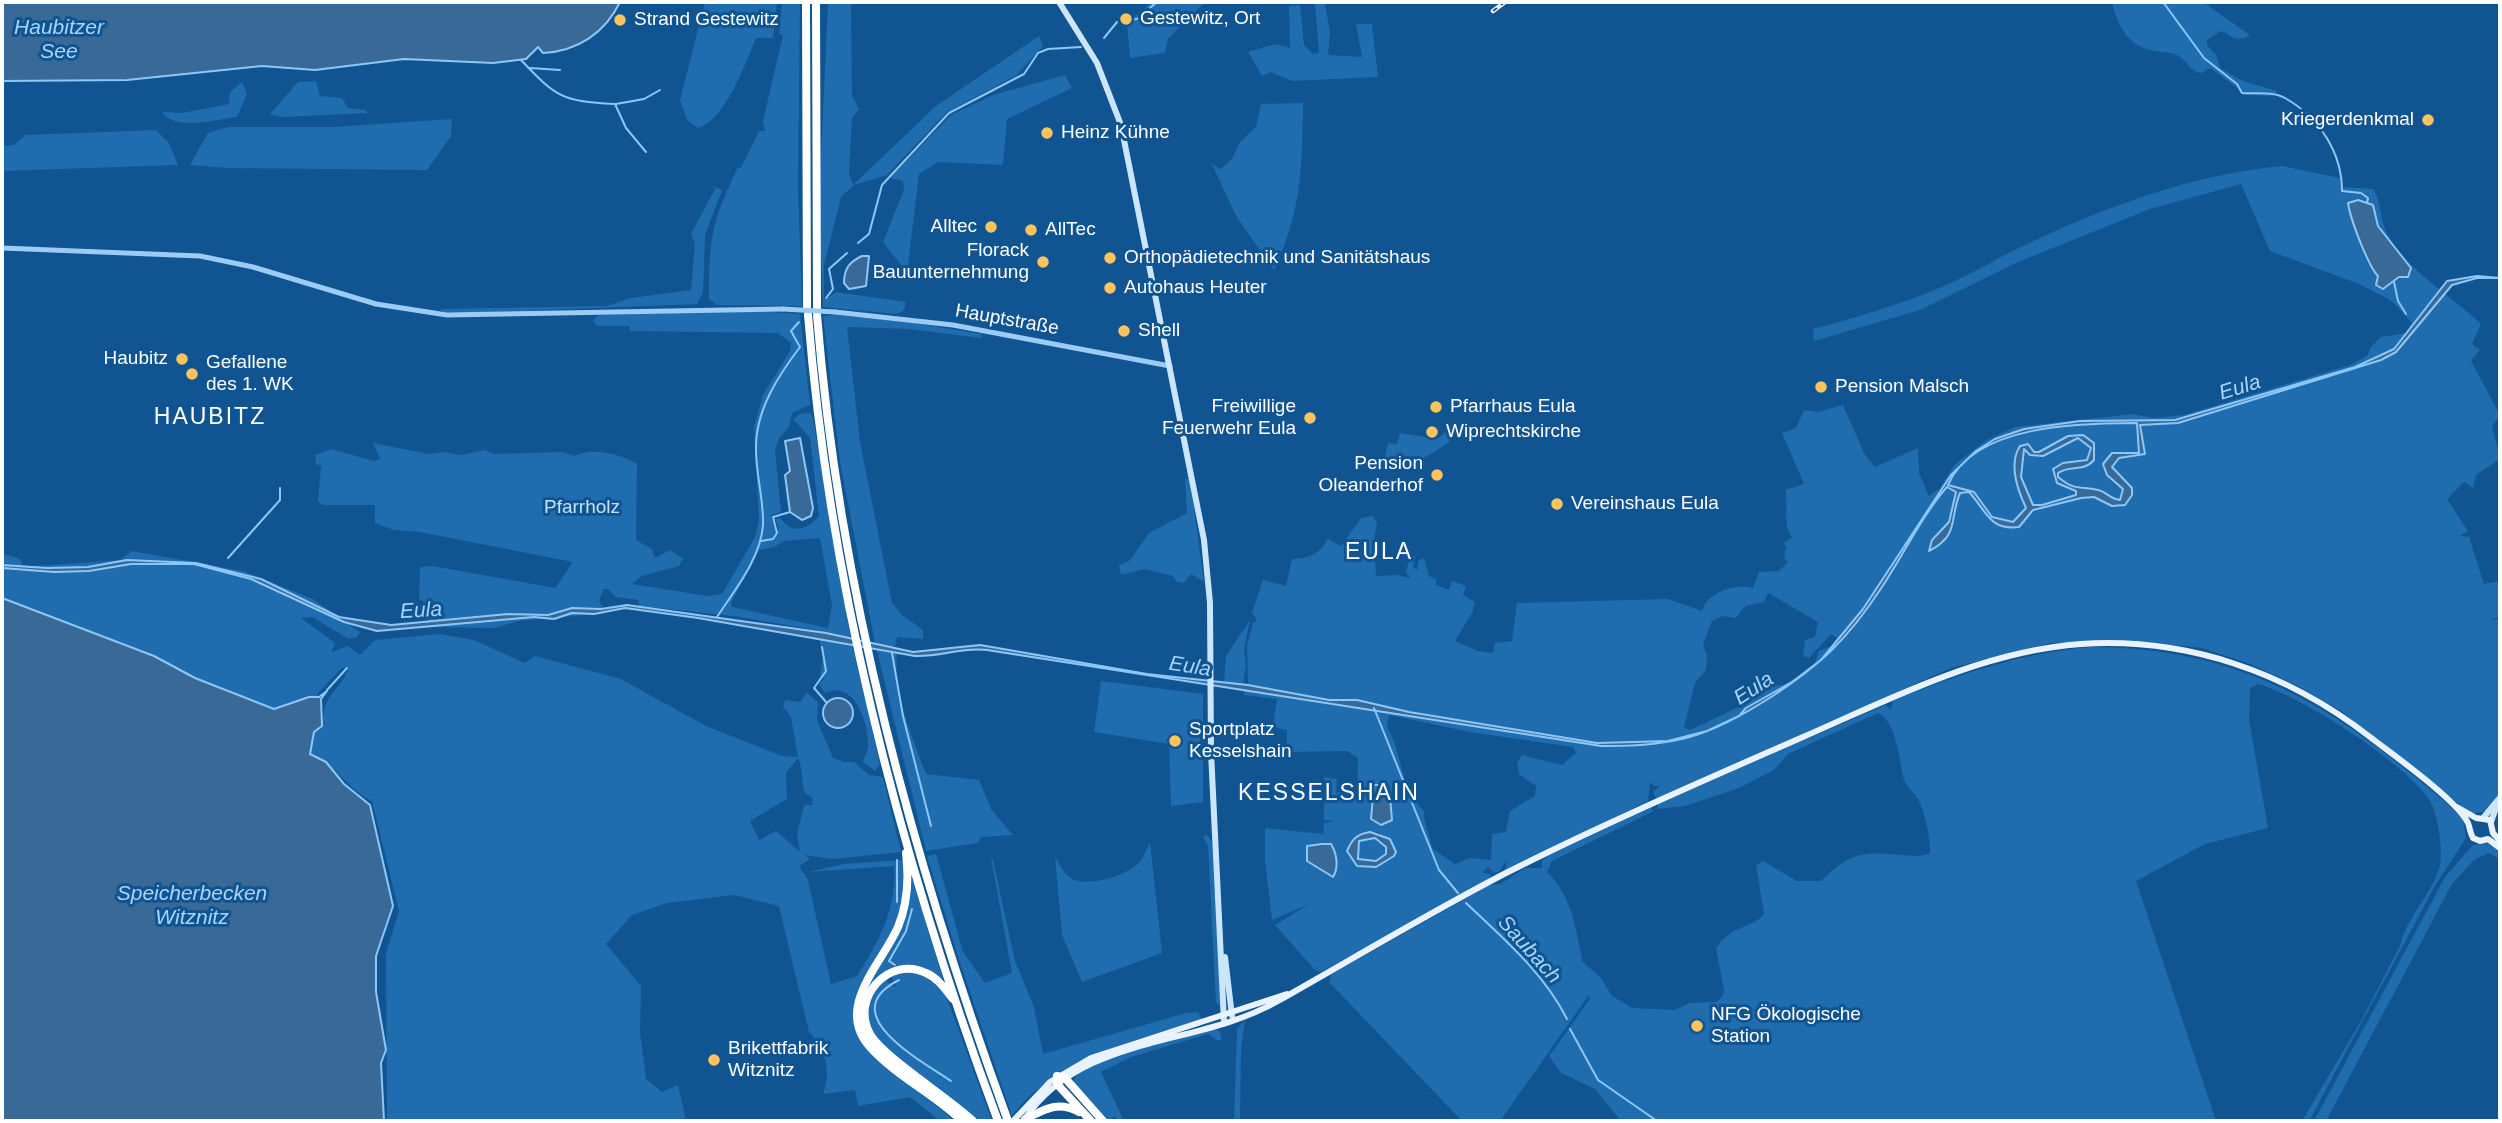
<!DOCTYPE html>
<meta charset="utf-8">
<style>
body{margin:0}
#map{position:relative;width:2502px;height:1123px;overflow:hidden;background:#105491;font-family:Arial,sans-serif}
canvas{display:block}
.frame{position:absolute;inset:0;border:4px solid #fff;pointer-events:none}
</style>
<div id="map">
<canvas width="2502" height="1123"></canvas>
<div class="frame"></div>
</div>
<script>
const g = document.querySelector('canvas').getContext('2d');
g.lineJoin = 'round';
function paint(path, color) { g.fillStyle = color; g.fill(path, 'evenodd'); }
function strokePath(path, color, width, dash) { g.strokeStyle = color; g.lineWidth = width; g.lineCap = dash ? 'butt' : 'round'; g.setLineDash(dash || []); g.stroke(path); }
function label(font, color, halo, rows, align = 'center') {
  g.font = font + ' Arial,sans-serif'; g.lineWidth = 6; g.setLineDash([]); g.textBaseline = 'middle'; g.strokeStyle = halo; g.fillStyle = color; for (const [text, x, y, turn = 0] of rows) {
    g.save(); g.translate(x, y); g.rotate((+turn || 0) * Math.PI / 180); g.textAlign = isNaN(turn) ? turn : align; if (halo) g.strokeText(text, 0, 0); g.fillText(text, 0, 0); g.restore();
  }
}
paint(new Path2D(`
 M705 2H777L773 38H756C746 62 725 121 698 128L687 120 680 100Z
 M782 2H800L798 188 802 306 717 305 709 299V293C709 235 713 220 738 167L741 168 759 131H765L763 121 783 35 779 34Z
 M828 2H851L852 95 859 110 852 117 849 173 853 185 936 106 1039 36 1043 46 1017 75 947 112 887 175 854 185 841 197 824 265V300L836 292 906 302 904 310 897 314 823 307 819 203Z
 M1152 2H1205L1168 39 1165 53 1130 58 1127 23Z
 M2112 2H2203L2250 35C2236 45 2231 34 2221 31L2207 40V45L2216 55 2220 68 2243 81 2277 91 2274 96 2247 95 2210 68 2202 73C2189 72 2188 61 2177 55 2171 52 2162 52 2155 51 2128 47 2118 27 2112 2Z
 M1315 4H1325L1330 32 1328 55 1362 57 1356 24H1372L1378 77 1292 81 1271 72 1262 76 1248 52 1275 44 1290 48 1289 6 1300 5 1304 45 1313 54 1319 53Z
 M1065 75 1072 88 1007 119 1003 165 938 162 919 174 908 265H901L883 242 904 190 903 181 890 178 951 115 993 95Z
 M316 81 320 96 342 98 348 108 365 110 368 113 282 117 270 114 298 82Z
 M242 82 247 94 237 117C216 119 176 132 162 112L182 113 229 104 230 92Z
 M1303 103C1302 168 1302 210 1274 270L1236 216 1212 164 1220 169 1232 159 1240 142 1256 127 1261 104Z
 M452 119 451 136 427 170 228 168 190 165 208 133 228 127H333Z
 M156 130 169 143 178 165 2 171V146L14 145 25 135Z
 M2282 166 2340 178 2341 187 2373 189C2383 204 2379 223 2390 239 2412 274 2452 296 2481 324L2472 344 2480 350 2471 361 2500 415 2492 426 2500 459 2476 475 2473 488 2464 482 2447 499 2468 531 2460 536 2469 537 2484 584 2500 581V617L2489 620 2500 619V792L2486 811 2471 814 2341 711 2300 687 2250 664 2202 648 2127 640 2051 643 1951 668 1656 799 1653 792 1660 786H1654L1650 782 1648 801 1505 871 1507 860 1499 872 1494 873 1488 867 1483 872 1491 875 1489 879 1321 972 1315 970 1275 925 1309 904 1272 920 1265 861V828L1323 834 1324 823 1336 821 1324 820V777L1337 779 1336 796 1337 792 1357 793 1358 758 1347 751 1287 752V730L1273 727 1277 699 1244 695 1245 689 1281 694 1248 685 1247 646 1253 623 1257 621 1252 612 1263 580 1286 586 1292 559C1310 558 1318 555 1328 539L1341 546 1361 518 1373 516 1377 523 1374 539 1376 576 1397 575 1410 578 1406 572 1410 556H1415L1413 567 1417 570 1419 560 1424 558 1429 576 1436 579V585L1449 590 1452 581 1466 586 1463 595 1475 602 1473 611 1455 641 1478 651 1493 653 1495 643 1512 641 1517 603 1668 599 1702 611C1706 592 1737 583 1753 588L1759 572 1779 571 1788 562 1784 559 1786 547 1783 543 1792 538C1782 523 1789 505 1785 490L1804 484 1782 433 1796 428 1804 410 1818 412 1843 405 1865 455 1875 467 1918 448 1919 473 1929 496 1940 488 1955 464 1987 440 2015 427 2133 414 2153 418 2184 415 2350 365 2367 356 2371 347 2381 337 2406 333 2412 323 2392 301 2359 284 2270 251 2241 184 2150 209 2018 262 1920 310 1814 341 1813 329C1858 317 1902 304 1944 286 1972 274 1997 258 2025 245 2105 207 2193 174 2282 166ZM2353 200 2372 211 2388 242 2411 268 2408 277C2396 276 2391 289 2380 289L2378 276 2367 262 2349 208 2348 203ZM1768 593 1818 622 1815 637 1805 640 1803 656 1809 658 1831 634 1837 638 1831 646 1819 651 1815 663 1799 676 1783 685 1767 687 1747 703 1690 730 1684 727 1695 683 1706 670 1707 655 1703 645 1712 621 1722 616 1736 618 1745 606 1764 602ZM1389 715 1470 732 1573 747 1576 753 1562 765 1522 755 1517 763 1519 774 1536 786 1535 796 1510 811 1506 832 1492 834 1491 860 1470 858 1455 864 1433 849C1430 837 1423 821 1424 811 1399 787 1403 753 1387 727ZM1370 832 1379 833 1394 856 1368 867 1347 851Z
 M709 185 722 190 705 235 703 293 697 304 469 313 443 312 440 309 607 306 631 298 691 290 695 243 691 234 715 189Z
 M752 311 800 314 810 405 792 413 789 427 779 438 775 450 781 512 771 515 776 532 779 528 775 519 781 518C792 535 807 530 819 516L810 438 793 419 800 414 810 413 813 418 851 640 816 630 733 616 639 606 638 600 616 597 608 589H604L599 600 606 613 518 621 495 628 429 627 424 602 419 599 420 567 433 566 555 588 573 562 420 532 394 530 375 523V505H323L318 501 321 466 316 464 315 455 331 449 374 461 380 459 373 443 429 454 443 452 461 455 485 450 494 454 563 452 574 456C593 447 619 453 637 464L636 540 652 549 655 558 670 550 683 559 679 566 642 576 632 584 708 596 722 594 755 537 759 520 754 427 763 395 790 351 791 343 778 333 630 331V326H597L593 320 599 315ZM820 538 832 605 828 628 732 607 731 603 759 550 774 547 784 541Z
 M836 315 907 322 982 334 981 338 909 329 847 327 860 442 892 603 902 615 923 630V639L897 637 895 647 875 643 840 462 823 316Z
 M1447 431 1451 436 1449 442C1427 457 1410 469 1383 466L1388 443 1397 444 1400 433 1437 439Z
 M1185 479H1190L1204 582 1191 574 1184 583 1177 582 1173 576 1144 569 1121 575 1119 565 1129 561 1149 533 1187 513Z
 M132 551 243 571 313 599 360 632 357 637 349 639 312 617 301 618 335 643 332 652 348 646 360 655 375 640 440 634 474 640 525 663 535 656 621 679 706 726 782 756 798 757 791 717 783 707 785 700 800 702 807 693 818 702 817 720 833 758 845 762H854L869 775 883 777 901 852 832 859 804 855 810 859 799 866 808 880 831 984 857 976C879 941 897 908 894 866L808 872 844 864 903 860C904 884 904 906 894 929 878 967 831 1007 867 1049 891 1078 928 1094 954 1121H940L910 1097 858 1106 855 1090 823 1094C832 1070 825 1051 809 1032L779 906 734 895 667 903 632 915 606 944 641 986 640 1032 646 1079 662 1092 678 1085 686 1121H387L386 953 399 911 372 801C348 790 336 764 310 754L314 732 322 726C324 689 339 695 349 667L342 668 317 694 319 697H309L274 709 195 678 154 656 2 598V561L5 554 20 559 23 567 120 560ZM798 758C803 770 801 781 805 793L812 797 813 805H804L797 835 800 852 776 831 759 840 750 821 787 799 786 773Z
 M1250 620 1244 649 1246 666 1243 685 1224 683 1226 656Z
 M819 638 852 644 880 764 875 771 863 762C864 756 867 753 868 747 869 723 854 679 825 693L819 684 824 679 820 676 823 657Z
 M876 647 897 653C893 693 912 737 926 774L979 780 991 809 1013 835 981 837 977 843 926 851Z
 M2091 647C2214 648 2299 685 2394 760 2418 779 2442 798 2463 819L2466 838 2436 884 2309 1121H2302L2362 1019 2400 946C2406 917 2433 894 2440 865 2443 850 2438 814 2430 801 2406 763 2301 696 2258 684L2250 688 2249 720 2268 828 2205 844 2136 881 2216 1121H1621L1595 1089 1561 1073 1549 1056 1590 999 1589 995 1500 1121H1462L1329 982 1332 974 1490 885 1500 884 1525 868H1542V861L1548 856 1650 808 1654 811 1552 861 1547 872C1571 894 1577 931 1582 961L1601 978 1612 996 1632 1008 1675 1010 1690 1003 1716 1002 1722 997 1724 990 1716 948C1733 923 1753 929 1764 914L1756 865 1763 861 1797 881H1821C1849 853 1862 851 1902 855 1912 856 1921 857 1930 853 1930 837 1926 815 1918 799 1914 792 1904 785 1903 776 1900 761 1895 719 1878 713L1788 754 1774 770 1739 788 1685 806 1657 809 1658 804 1885 705 1891 709 1893 701C1959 674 2020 653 2091 647Z
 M1101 681 1203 694V802L1171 806 1169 744 1094 732Z
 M1207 835 1212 842 1221 1007 1216 1003 1208 846 1203 837Z
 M1375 838 1386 847V854L1376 861 1358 859 1359 841Z
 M1150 842 1162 953 1082 982 1062 935 1055 857C1059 864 1065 875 1072 879 1088 887 1128 876 1139 862 1144 857 1147 849 1150 842Z
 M2486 843 2500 850V859L2488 853 2473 861 2452 884 2326 1121H2314L2445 877 2473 845Z
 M936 854 963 952 985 983 1012 973 991 858 993 860 1015 961 1034 1007 1043 1054 1186 1013 1198 1012 1202 1019C1132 1043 1060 1054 1012 1116L958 957 927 856Z
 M912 878 943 979 915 967C867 985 865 978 866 1032L928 1085C895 1064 845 1039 863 992 870 975 885 962 891 945 898 925 899 894 912 878Z
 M911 971 928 976 945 993 992 1121H977C953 1096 870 1050 868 1017 867 1000 875 991 885 979L894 987 896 985 891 976Z
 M1245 1020 1241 1049 1240 1121H1234L1237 1029Z
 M1213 1028 1220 1032 1222 1039 1218 1041 1208 1034 1131 1057 1101 1072 1124 1121H1116V1116L1112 1118 1114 1121H1107L1075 1088 1074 1080C1083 1058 1187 1035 1213 1028Z`), '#1f6caf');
const water = new Path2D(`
 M2 2H620C605 33 578 51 543 53L538 47 526 59 493 63 404 59 315 70 262 66 127 80 2 81Z
 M2358 200 2373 205 2378 226 2411 268 2408 277H2399L2383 289 2376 285 2378 276C2368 266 2350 218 2348 203Z
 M862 256H869L866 286 849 289 844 283C844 269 849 262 862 256Z
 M2477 276 2500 278H2477L2452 285 2396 352 2381 360 2178 423 2140 425 2145 454 2119 458 2112 467 2132 488V495L2125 505 2112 506 2094 497 2081 498 2033 510 2019 527C1989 531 1986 510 1969 492L1960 493C1949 519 1960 535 1929 551L1932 540 1949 522 1956 492 1947 487C1924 512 1900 561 1880 590 1847 640 1820 665 1771 697 1709 737 1675 747 1601 746L987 650C962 647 940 657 915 656L698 618 625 608 594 614 572 613 554 619 534 617 377 631 344 622 251 579 194 564H131L89 571 54 572 2 568V565L47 568 88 567 127 560 196 563 261 579 339 617 391 625 508 614 548 615 572 608 601 609 627 605 826 633 913 652 980 645 1147 674 1248 685 1329 700H1357L1409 712 1597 743 1668 741 1707 731 1739 716 1746 708 1792 682 1821 660 1863 609 1951 475 1976 451 1995 439 2024 429 2080 421 2175 420 2355 367 2394 349 2447 281ZM2137 423 2139 453H2112L2103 464 2107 475 2123 489 2120 500C2110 499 2107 492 2098 490 2079 486 2075 491 2058 477V473C2070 464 2083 473 2094 460V443L2083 435 2068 436 2039 452H2034L2028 444 2020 446C2008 464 2018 491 2026 508L2013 522 1992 517 1974 492 1948 485C1974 424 2081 423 2137 423ZM2078 438 2091 448 2087 460 2063 463 2053 469 2057 483 2076 491V495L2042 505H2033L2021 477 2024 449 2030 455 2043 456Z
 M800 438 813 508 811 516 802 520 790 512 785 475 790 471 785 441Z
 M2 598 154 656 195 678 274 709 309 697H319L327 691 321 699 322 726 314 732 310 754 326 762 344 784 370 805 393 906 376 956V992L386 1050 381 1063 384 1121H2Z
 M823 713a15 15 0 1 1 30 0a15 15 0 1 1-30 0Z
 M1374 785H1382L1390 797 1392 820 1381 825 1371 819Z
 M1370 832 1390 839 1396 852 1394 856 1376 867 1357 866 1347 851C1352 839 1357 834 1370 832ZM1375 838 1386 847V854L1376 861 1358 859 1359 841Z
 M1322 844H1331C1337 854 1339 867 1333 877L1307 861V846Z`);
paint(water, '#396a97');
strokePath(water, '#8dc7f7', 2);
strokePath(new Path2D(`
 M2163 2 2204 58 2237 84 2242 93C2255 94 2273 91 2285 98 2320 118 2342 153 2342 191L2361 193 2368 198 2367 203
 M1128 20 1137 19 1157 2
 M1104 38 1117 22
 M521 60C557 98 562 101 615 104L626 128 646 152
 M530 68 560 70
 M616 104 644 99 660 90
 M858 243 869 234 882 185 949 113 1024 74 1038 53 1048 49 1081 47
 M2394 282 2398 301 2406 314
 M826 298 833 289 829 269 847 253
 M761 541 773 539 777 533 773 517 790 512
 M228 558 280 500V488
 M717 617C734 591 761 558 763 525 764 501 756 475 756 450 755 411 778 376 800 347L791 331 799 322
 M822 647 826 671 814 688 827 703
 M892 653 903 716 931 826
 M327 690 347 668
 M1374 708 1439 870 1458 893
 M897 860V902
 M1466 903C1503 938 1544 973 1567 1019
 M895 965 889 961 906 931 912 909
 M899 980C832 1014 922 1061 951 1081
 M1570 1029 1598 1080 1657 1121`), '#8dc7f7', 2);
strokePath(new Path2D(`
 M2 248 200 256 253 267 376 304 447 315 783 309
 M835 312 953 325 1170 366`), '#9ccbf3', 5);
strokePath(new Path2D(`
 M1059 2 1097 63 1121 125 1204 540 1210 603 1211 752 1224 1022
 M2484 817 2498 800
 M2491 822 2500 797
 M1225 957 1232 1016`), '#cbe5fd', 6);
strokePath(new Path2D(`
 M2455 806 2476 818 2490 820 2493 833 2500 841
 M1024 1120C1082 1033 1196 1048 1278 1001 1354 958 1429 913 1506 873 1603 824 1703 781 1803 737 1892 698 1983 651 2081 644 2186 637 2287 672 2370 737 2392 754 2457 800 2468 823 2470 828 2470 833 2473 838L2480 841 2488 839 2500 848
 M1013 1121 1050 1082 1091 1058 1287 994`), '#e8f3ff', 6);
strokePath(new Path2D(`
 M806 2 807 307
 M816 2 817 308
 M808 315C830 589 902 864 998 1121
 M817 315C839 591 913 862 1008 1121
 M906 853C909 878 908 903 898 927 882 964 834 1007 870 1047 896 1076 934 1094 962 1121
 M953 999C945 989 938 978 926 973 889 955 850 998 870 1034 884 1058 948 1097 973 1121
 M1025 1119C1044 1110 1057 1100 1079 1112
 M1091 1121 1057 1084V1076L1065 1078 1103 1121`), '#fff', 8);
const rail = new Path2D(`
 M1493 11 1505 2`);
strokePath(rail, '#fff', 4.5);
strokePath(rail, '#105491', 2, [5]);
strokePath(new Path2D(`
 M783 309 835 312`), '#9ccbf3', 5);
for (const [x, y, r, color] of [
 [1126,19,7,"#ffc35e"],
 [620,20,7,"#ffc35e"],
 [2428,120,7,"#ffc35e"],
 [1047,133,7,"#ffc35e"],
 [991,227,7,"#ffc35e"],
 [1031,230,7,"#ffc35e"],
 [1110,258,7,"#ffc35e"],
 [1043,262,7,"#ffc35e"],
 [1110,288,7,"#ffc35e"],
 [1124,331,7,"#ffc35e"],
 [182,359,7,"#ffc35e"],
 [192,374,7,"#ffc35e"],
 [1821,387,7,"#ffc35e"],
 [1436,407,7,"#ffc35e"],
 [1310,418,7,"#ffc35e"],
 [1432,432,7,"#ffc35e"],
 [1437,475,7,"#ffc35e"],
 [1557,504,7,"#ffc35e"],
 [1175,741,7,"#ffc35e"],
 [1697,1026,7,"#ffc35e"],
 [714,1060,7,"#ffc35e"]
]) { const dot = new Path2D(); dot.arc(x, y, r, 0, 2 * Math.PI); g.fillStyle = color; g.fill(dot); strokePath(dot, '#105491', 2.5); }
label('19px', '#fff', '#105491', [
 ["Gestewitz, Ort",1140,19],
 ["Strand Gestewitz",634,20],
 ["Kriegerdenkmal",2414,120,"right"],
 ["Heinz Kühne",1061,133],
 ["Alltec",977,227,"right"],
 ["AllTec",1045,230],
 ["Florack",1029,251,"right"],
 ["Bauunternehmung",1029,273,"right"],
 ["Orthopädietechnik und Sanitätshaus",1124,258],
 ["Autohaus Heuter",1124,288],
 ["Shell",1138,331],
 ["Haubitz",168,359,"right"],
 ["Gefallene",206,363],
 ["des 1. WK",206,385],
 ["Pension Malsch",1835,387],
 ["Freiwillige",1296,407,"right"],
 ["Feuerwehr Eula",1296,429,"right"],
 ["Pfarrhaus Eula",1450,407],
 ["Wiprechtskirche",1446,432],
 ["Pension",1423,464,"right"],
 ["Oleanderhof",1423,486,"right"],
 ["Vereinshaus Eula",1571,504],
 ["Sportplatz",1189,730],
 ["Kesselshain",1189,752],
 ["NFG Ökologische",1711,1015],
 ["Station",1711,1037],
 ["Brikettfabrik",728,1049],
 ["Witznitz",728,1071]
], 'left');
label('19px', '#fff', '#105491', [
 ["Hauptstraße",1007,320,10]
]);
label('19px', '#c3e3fd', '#105491', [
 ["Pfarrholz",582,508]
]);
label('italic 21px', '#a8d4fa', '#105491', [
 ["Haubitzer",59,28],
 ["See",59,52],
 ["Eula",2240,388,-17],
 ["Eula",421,611,-3],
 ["Eula",1190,667,9],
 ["Eula",1754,689,-33],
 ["Speicherbecken",192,894],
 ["Witznitz",192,918],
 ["Saubach",1529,950,48]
]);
g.letterSpacing = '2px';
label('23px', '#fff', '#105491', [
 ["HAUBITZ",210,418],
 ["EULA",1379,553],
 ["KESSELSHAIN",1329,794]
]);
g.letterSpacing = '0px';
</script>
